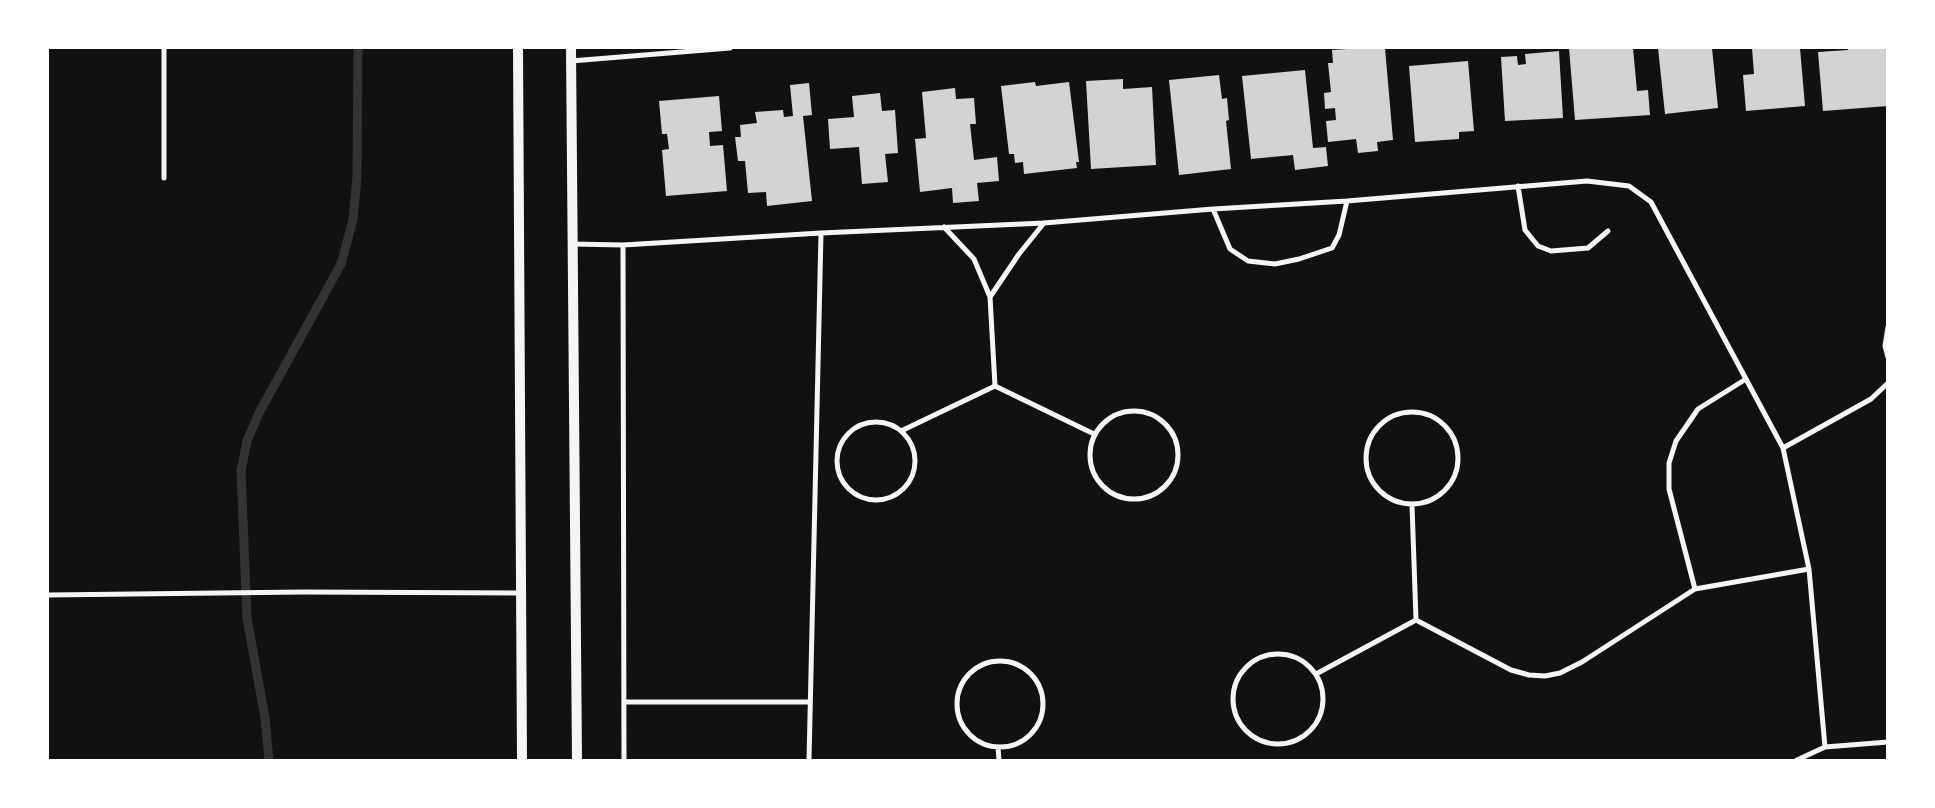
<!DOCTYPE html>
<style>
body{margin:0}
#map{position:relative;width:1935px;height:808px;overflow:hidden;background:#111;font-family:Helvetica,sans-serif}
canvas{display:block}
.frame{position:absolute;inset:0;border:49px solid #fff;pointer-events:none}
</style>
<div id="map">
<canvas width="1935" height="808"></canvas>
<div class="frame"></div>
</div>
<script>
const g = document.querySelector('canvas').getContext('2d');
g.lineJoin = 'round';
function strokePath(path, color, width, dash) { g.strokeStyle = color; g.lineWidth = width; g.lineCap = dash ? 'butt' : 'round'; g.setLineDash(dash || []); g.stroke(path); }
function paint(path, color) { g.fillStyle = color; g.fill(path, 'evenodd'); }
strokePath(new Path2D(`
 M269 760 265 718 247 618 241 471 247 441 259 413 341 264 353 220 357 176 358 48`), '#333', 9);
paint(new Path2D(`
 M1362 48H1385L1393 140 1377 142 1378 151 1358 153 1356 139 1328 142 1326 121 1336 120 1335 108 1325 109 1324 93 1331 92 1328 63H1333L1332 50Z
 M1569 48H1633L1637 91 1648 90 1650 115 1575 120Z
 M1658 48H1712L1718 108 1665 114Z
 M1752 48H1800L1805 106 1746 111 1743 75 1754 74Z
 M1848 48H1888V106L1823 111 1818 52 1848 50Z
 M1559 51 1563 118 1505 121 1501 57 1517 56 1518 65 1526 64 1525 54Z
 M1468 61 1474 131 1459 132V139L1415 142 1409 66Z
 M1305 70 1313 148 1326 147 1328 166 1295 170 1293 155 1251 159 1242 76Z
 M1219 75 1222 99 1227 98 1229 120 1226 121 1231 169 1179 175 1169 80Z
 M1123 79V89L1152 87 1156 165 1091 169 1086 81Z
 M1035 82 1036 86 1069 82 1079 162H1076L1077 168 1024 174 1023 162 1015 163 1014 154H1009L1001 86Z
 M809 83 812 115 803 116 812 201 767 206 766 192 748 193 745 161H738L735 137H741L740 125 757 123 755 112 783 110 784 117 793 116 790 85Z
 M955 88 956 99 974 98 976 124H970L974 160 997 157 999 181 977 183 979 201 953 203 952 188 920 192 915 139 926 138 922 92Z
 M880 93 882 111 895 110 898 153 885 154 888 182 862 184 859 147 830 149 828 119 854 117 852 96Z
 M719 96 722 131 709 132 710 146 723 145 727 191 666 196 662 150 669 149 667 134H662L659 101Z`), '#d3d3d3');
strokePath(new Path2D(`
 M164 48V178
 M571 61 730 48
 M1518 186 1525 230 1538 246 1551 251 1588 248 1608 231
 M1213 209 1230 249 1248 261 1275 264 1299 259 1332 248 1339 235 1347 201
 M944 227 974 259 990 297 995 386
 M572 244 623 245 821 233 1044 223 1213 209 1347 201 1587 181 1629 186 1651 202 1783 448 1809 569 1825 747
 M623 245 624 760
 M990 297 1019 254 1044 223
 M1888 327 1885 346 1888 357
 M995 386 1094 434
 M1090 455a44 44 0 1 1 88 0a44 44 0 1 1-88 0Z
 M1366 458a46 46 0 1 1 92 0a46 46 0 1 1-92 0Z
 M837 461a39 39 0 1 1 78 0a39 39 0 1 1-78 0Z
 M901 431 995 386
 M1783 448 1871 399 1888 383
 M1412 505 1416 620
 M1695 589 1669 489V463L1676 441 1698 409 1746 379
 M48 595 303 592 521 593
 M1416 620 1511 670 1529 675 1545 676 1560 673 1582 662 1695 589 1809 569
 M1233 699a45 45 0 1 1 90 0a45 45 0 1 1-90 0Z
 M957 704a43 43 0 1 1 86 0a43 43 0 1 1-86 0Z
 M1316 674 1416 620
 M624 702H809
 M998 747 999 760
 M809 760 821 233
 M1797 760 1825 747 1888 742`), '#f5f5f5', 5);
strokePath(new Path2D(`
 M518 48 522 760
 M571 48 577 760`), '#f5f5f5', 10);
</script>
